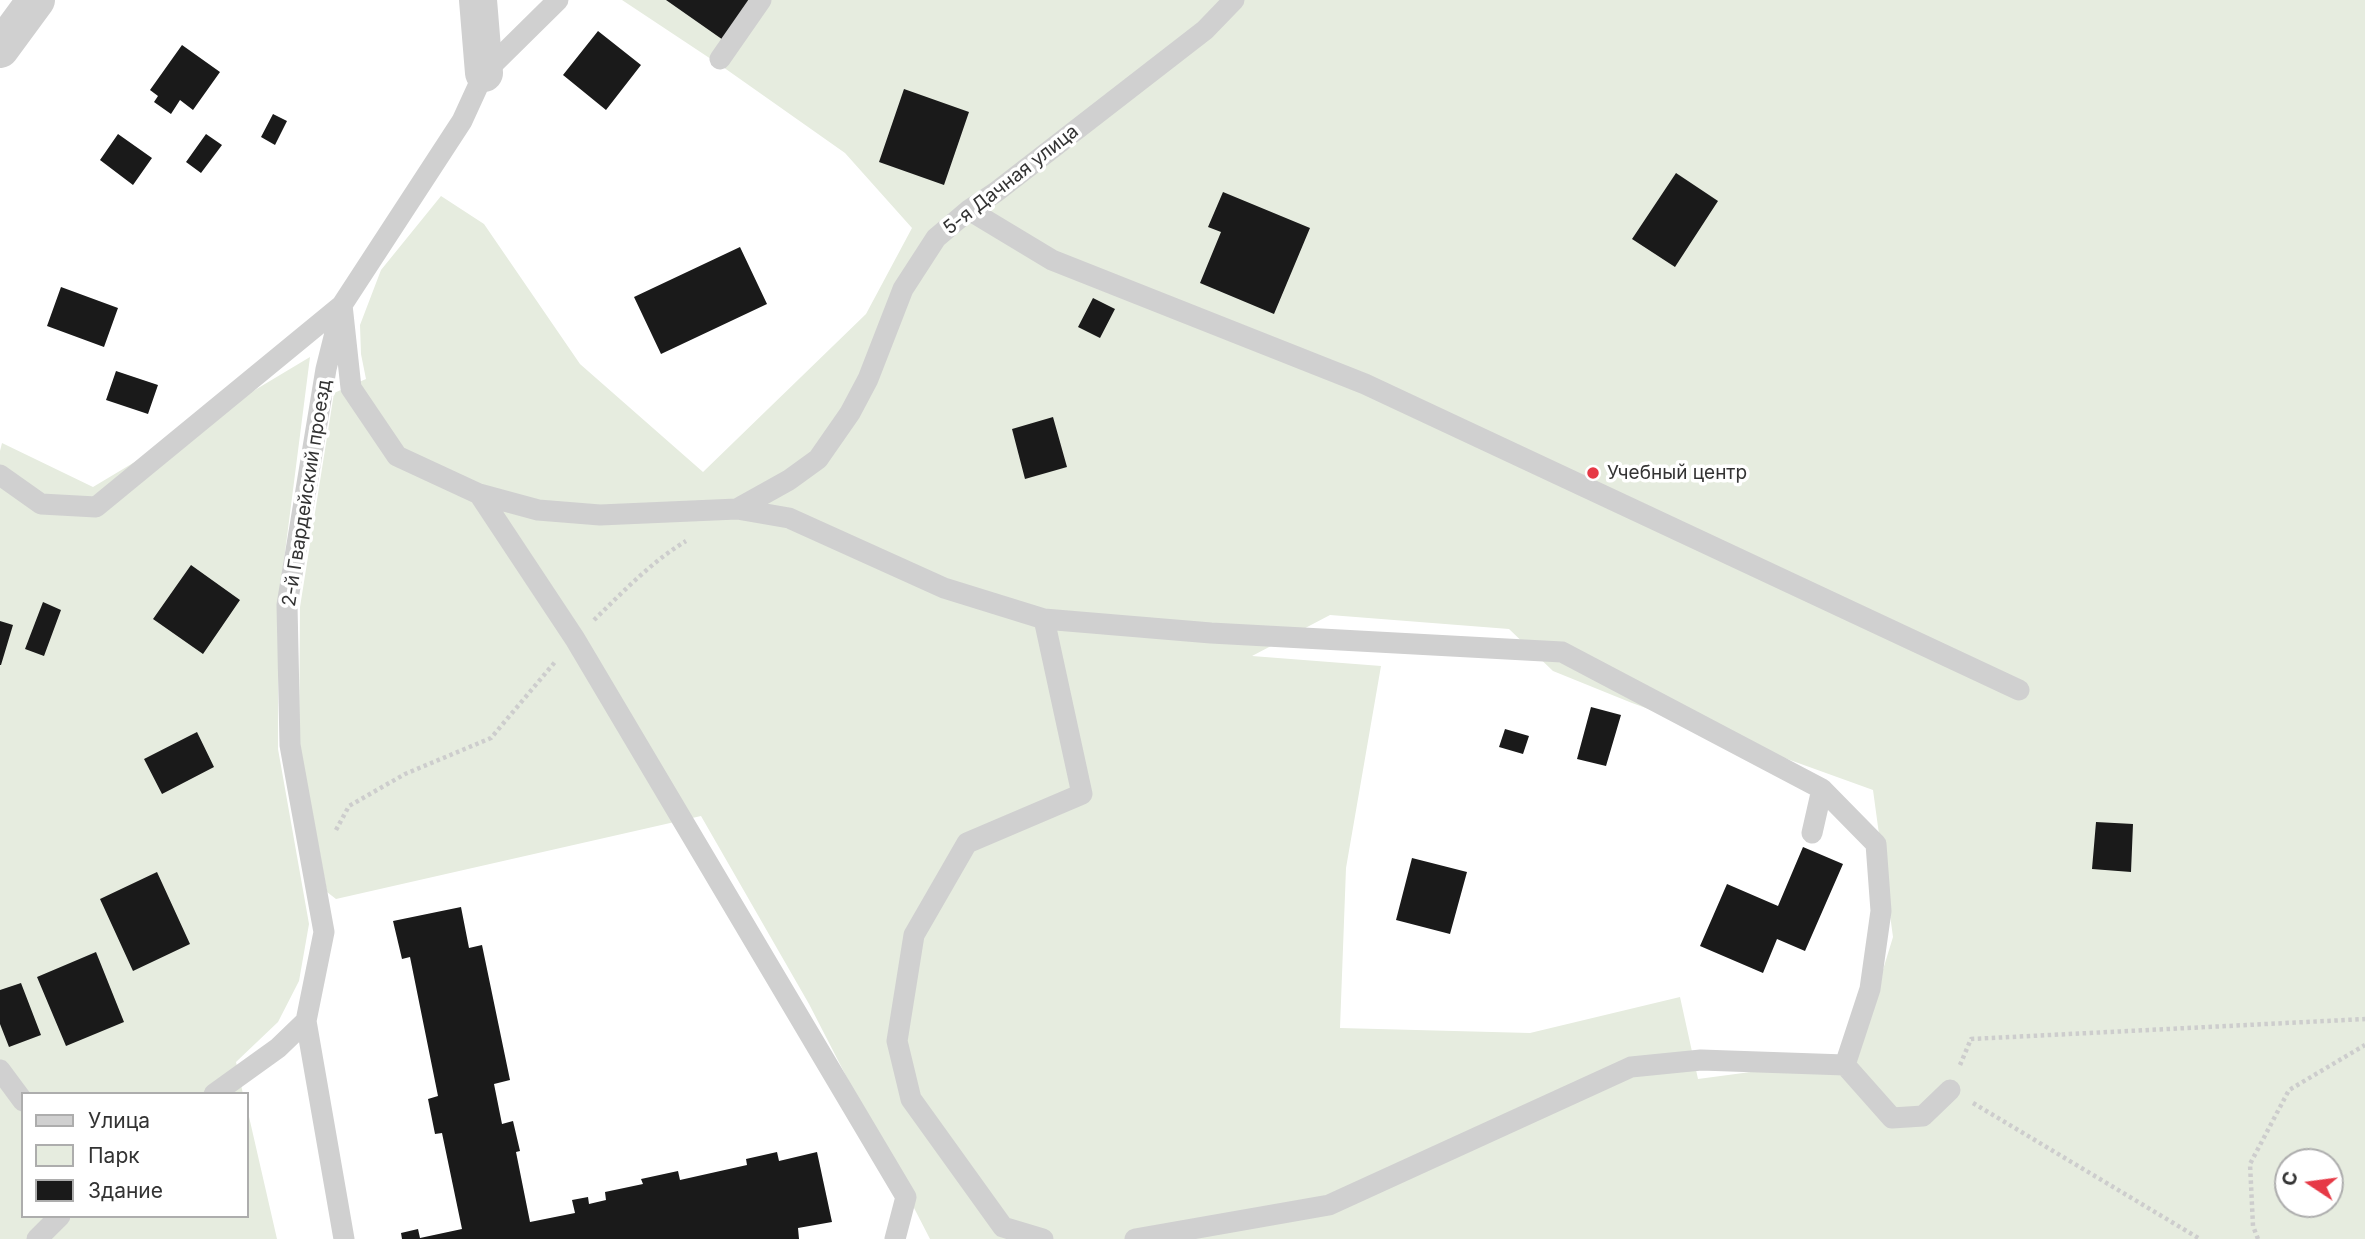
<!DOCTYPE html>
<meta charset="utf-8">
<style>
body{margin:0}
#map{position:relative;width:2365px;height:1239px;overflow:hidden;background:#fff;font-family:Inter,sans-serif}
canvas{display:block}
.legend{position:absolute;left:21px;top:1092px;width:228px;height:126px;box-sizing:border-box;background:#fff;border:2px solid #adadad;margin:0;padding:9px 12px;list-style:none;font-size:21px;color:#333}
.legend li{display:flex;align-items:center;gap:14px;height:35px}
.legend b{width:35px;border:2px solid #adadad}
.north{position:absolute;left:2274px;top:1148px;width:70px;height:70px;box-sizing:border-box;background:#fff;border:2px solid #adadad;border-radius:50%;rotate:283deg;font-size:19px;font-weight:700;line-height:28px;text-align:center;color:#333}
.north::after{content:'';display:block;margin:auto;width:24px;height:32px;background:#e63946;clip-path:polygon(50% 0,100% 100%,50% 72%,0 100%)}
</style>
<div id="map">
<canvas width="2365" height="1239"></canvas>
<ul class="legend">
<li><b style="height:9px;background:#d0d0d0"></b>Улица</li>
<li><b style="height:19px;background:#e6ecdf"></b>Парк</li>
<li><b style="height:19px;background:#1a1a1a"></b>Здание</li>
</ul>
<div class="north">С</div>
</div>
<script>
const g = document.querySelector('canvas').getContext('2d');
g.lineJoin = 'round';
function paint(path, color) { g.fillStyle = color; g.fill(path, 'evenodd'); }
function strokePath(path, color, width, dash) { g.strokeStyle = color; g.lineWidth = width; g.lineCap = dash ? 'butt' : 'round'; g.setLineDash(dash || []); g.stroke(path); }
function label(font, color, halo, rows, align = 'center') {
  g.font = font + ' Inter,sans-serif'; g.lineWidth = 7; g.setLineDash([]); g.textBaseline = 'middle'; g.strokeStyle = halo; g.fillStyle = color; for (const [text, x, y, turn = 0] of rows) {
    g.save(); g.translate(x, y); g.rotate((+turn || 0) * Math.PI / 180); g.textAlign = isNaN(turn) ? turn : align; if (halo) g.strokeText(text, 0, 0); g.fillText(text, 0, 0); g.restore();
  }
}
paint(new Path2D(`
 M622 0H2365V1239H930L809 1004 701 816 336 899 327 892 299 741 300 607 334 393 366 379 361 354 360 325 381 270 441 196 484 224 580 364 703 472 866 314 912 228 845 153 723 67ZM1330 615 1509 629 1553 671 1632 703 1873 790 1893 937 1856 1058 1698 1079 1680 997 1530 1033 1340 1028 1346 868 1381 666 1252 656ZM2288 1162H2330V1204H2288Z
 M310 357 278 607V749L309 924 299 981 278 1022 236 1062 243 1094H23V1216H247V1108L277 1239H0V451L2 443 93 487Z`), '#e6ecdf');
paint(new Path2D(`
 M666 0H754L726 42Z
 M598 31 641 65 606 110 563 75Z
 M182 45 220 72 193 110 180 100 171 114 154 102 158 96 150 90Z
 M904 89 969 112 944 185 879 162Z
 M273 114 287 121 275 145 261 137Z
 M118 134 152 158 133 185 100 160Z
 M206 134 222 145 201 173 186 162Z
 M1676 173 1718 201 1675 267 1632 239Z
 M1223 192 1310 228 1274 314 1200 283 1221 232 1208 227Z
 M740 247 767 304 661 354 634 297Z
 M61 287 118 308 104 347 47 326Z
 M1093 298 1115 309 1100 338 1078 327Z
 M116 371 158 385 148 414 106 400Z
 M1053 417 1067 467 1025 479 1012 429Z
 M191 565 240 600 203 654 153 619Z
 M43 602 61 610 44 656 25 649Z
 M0 621 13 625 1 665H0Z
 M1591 707 1621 715 1606 766 1577 759Z
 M1505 729 1529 736 1523 754 1499 747Z
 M197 732 214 767 162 794 144 759Z
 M2096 822 2133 824 2131 872 2092 869Z
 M1803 847 1843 864 1805 951 1777 939 1763 973 1700 946 1727 884 1778 906Z
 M1412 858 1467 872 1450 934 1396 920Z
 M157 872 190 944 133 971 100 899Z
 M461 907 469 948 482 945 510 1080 494 1084 502 1124 513 1121 520 1151 516 1152 530 1222 575 1213 572 1200 588 1197 589 1204 606 1200 605 1192 643 1184 641 1179 678 1171 680 1180 747 1165 746 1159 777 1152 779 1161 817 1152 832 1222 798 1228 799 1239H402L401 1233 418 1229 420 1238 462 1229 442 1133 435 1134 428 1099 438 1096 410 957 402 959 393 921Z
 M96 952 124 1022 66 1046 37 977Z
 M21 983 41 1035 9 1047 0 1024V990Z`), '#1a1a1a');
strokePath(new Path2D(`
 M594 620C623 592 651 562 686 541
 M336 830 349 806 405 774 491 738 555 662
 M1960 1065 1971 1039 2365 1019
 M1973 1103 2200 1239
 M2258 1239 2253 1226 2250 1164 2289 1090 2365 1045`), '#cdcdcd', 4.5, [3.5, 3.5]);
strokePath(new Path2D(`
 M720 59 761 0
 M969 210 1052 260 1365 384 2019 690
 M342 305 351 388 397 456 479 494 538 510 600 515 737 509 789 480 818 459 850 413 868 379 903 289 936 238 969 210 996 192 1205 30 1234 0
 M0 475 41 504 96 507 342 305
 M479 494 575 639 906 1197 895 1239
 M737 509 789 518 944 588 1044 619 1211 633 1562 652 1822 789 1812 833
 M1822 789 1876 844 1881 911 1870 989 1845 1065 1892 1118 1923 1116 1950 1090
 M306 1021 344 1239
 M0 1070 23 1101
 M214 1094 278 1048 306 1021 324 932 290 745 287 605 326 369 342 305 462 121 484 73 558 0
 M37 1239 60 1216
 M1043 1239 1003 1227 911 1099 897 1041 914 935 967 843 1082 794 1044 619
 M1135 1239 1329 1205 1631 1067 1701 1060 1845 1065`), '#d0d0d0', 21);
strokePath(new Path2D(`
 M478 0 484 73
 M0 49 36 0`), '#d0d0d0', 38);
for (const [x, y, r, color] of [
 [1593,473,7,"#e63946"]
]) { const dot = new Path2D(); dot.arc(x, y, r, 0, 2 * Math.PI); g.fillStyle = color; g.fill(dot); strokePath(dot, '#fff', 2.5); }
label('19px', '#333', '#fff', [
 ["5-я Дачная улица",1011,180,-38],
 ["2-й Гвардейский проезд",307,493,-81]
]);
label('19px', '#333', '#fff', [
 ["Учебный центр",1607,473]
], 'left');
</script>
